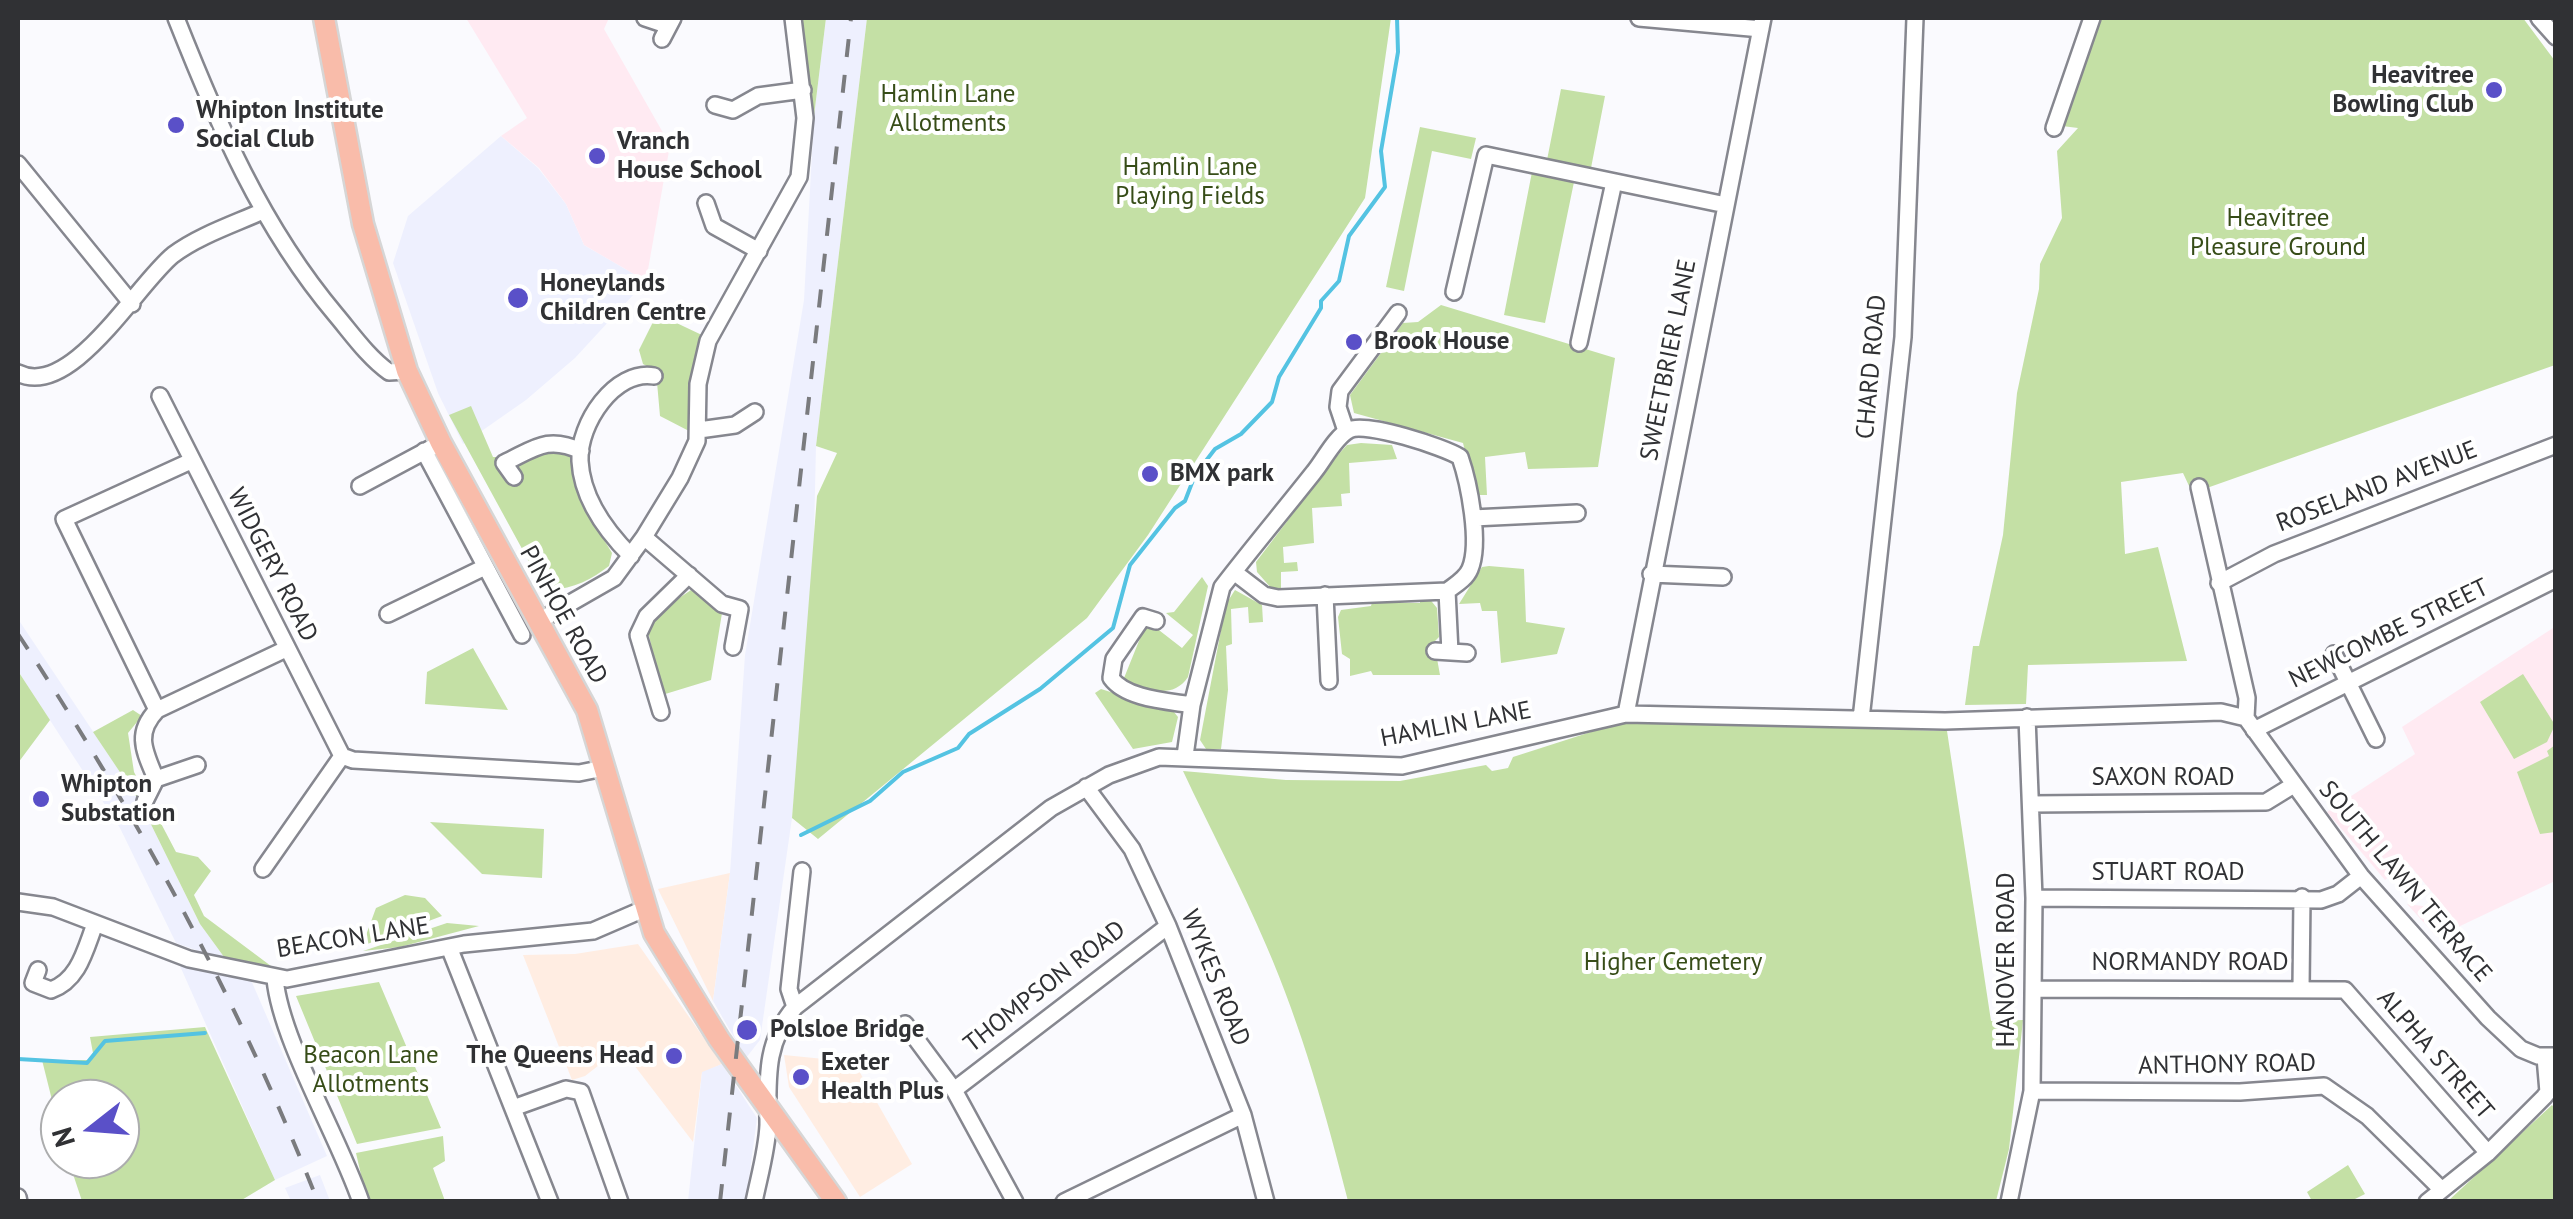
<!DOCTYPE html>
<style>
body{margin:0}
#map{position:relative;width:2573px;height:1219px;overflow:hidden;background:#fafafe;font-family:"PT Sans",sans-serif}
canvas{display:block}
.frame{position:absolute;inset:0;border:20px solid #303134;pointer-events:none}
.north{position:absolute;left:40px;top:1079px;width:100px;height:100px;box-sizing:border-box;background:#fff;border:2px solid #acadae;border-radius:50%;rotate:253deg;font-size:28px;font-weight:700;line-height:40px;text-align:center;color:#303134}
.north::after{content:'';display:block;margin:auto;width:35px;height:45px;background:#5a50c8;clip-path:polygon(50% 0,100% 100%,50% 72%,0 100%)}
</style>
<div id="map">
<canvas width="2573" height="1219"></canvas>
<div class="frame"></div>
<div class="north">N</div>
</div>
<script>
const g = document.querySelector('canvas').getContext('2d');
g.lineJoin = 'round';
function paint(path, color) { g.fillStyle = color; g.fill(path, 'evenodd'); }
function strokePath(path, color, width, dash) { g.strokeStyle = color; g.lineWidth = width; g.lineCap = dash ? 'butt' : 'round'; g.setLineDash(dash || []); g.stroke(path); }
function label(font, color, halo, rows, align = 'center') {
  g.font = font + ' "PT Sans",sans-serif'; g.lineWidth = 8; g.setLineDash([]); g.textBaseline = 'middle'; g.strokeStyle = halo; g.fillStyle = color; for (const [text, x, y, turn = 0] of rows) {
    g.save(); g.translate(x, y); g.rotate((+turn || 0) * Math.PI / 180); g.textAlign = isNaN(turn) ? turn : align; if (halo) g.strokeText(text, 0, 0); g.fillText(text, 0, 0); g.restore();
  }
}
paint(new Path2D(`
 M730 873 713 1001 658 889Z
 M638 944 722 1064 702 1073 693 1142 621 1048 585 1076 572 1080 523 955 575 954Z
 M784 1055 854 1062 912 1164 860 1197 789 1087Z`), '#ffede2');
paint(new Path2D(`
 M826 18H867L816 446 813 578 792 818 760 1040 746 1058 713 1001 730 873 745 655 804 300 814 116Z
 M501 136 538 168 566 204 584 245 646 281 575 358 526 400 463 444 438 393 393 263 408 216Z
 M18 619 140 802 200 924 227 961 176 943 120 828 18 671Z
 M180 966 251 980 327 1156 275 1180Z
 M722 1064 757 1118 746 1201H688L702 1072Z
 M320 1175 330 1201H291L285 1188Z`), '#eef0fe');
paint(new Path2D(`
 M466 18H609L604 29 670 145 646 281 584 245 566 204 539 168 501 136 527 118Z
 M2553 628 2555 881 2437 937 2407 904 2446 909 2407 862 2385 880 2327 812 2415 754 2402 727Z`), '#ffeaf2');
paint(new Path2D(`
 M799 18H826L814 116H809Z
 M867 18H1391L1365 198 1148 535 1087 618 818 839 792 818 817 496 837 453 816 446Z
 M2100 18H2523L2555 61V365L2204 489 2190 488 2183 473 2121 482 2125 554 2158 547 2187 661 2028 665 2026 704 1965 705 1973 646H1979L2003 535 2017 393 2039 289 2040 264 2062 218 2057 151 2078 128 2062 126Z
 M1561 89 1605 96 1591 168 1547 160Z
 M1420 127 1476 138 1471 159 1432 151 1404 291 1386 287Z
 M1532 172 1574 182 1545 323 1504 315Z
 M1441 305 1615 358 1598 467 1528 469 1525 452 1485 457 1487 495H1476L1463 443 1354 413 1350 395 1403 323 1418 322Z
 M666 318 704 336 691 372 689 431 660 416 656 371 643 364 639 350 654 320Z
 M471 406 493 457C522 458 541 446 569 454L586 510 612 553 609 566C591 580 568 592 544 589L449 415Z
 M1361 443 1392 445 1397 459 1349 463 1350 493 1341 494 1342 506 1312 508 1314 543 1283 547 1284 563 1297 562 1298 571 1281 572V588L1272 589 1257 572 1256 562 1337 456 1347 445Z
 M1489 566 1524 569 1526 622 1565 628 1557 654 1501 663 1497 611H1482L1480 603 1459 604 1482 567Z
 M1202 577 1208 586 1188 677C1172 701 1146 688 1122 683L1145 626 1155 627 1182 648 1193 635 1166 613 1174 612Z
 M691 590 722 613 711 680 662 695 648 631 663 609Z
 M1235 590 1262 605 1263 622 1249 623 1248 607 1231 609 1232 644 1226 646 1228 690 1221 749H1206L1200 740 1226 604Z
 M1420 597H1428L1437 608 1439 637 1434 642 1440 675H1373L1371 671 1350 676V659L1342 654 1338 617 1341 610 1371 606 1372 602 1420 603Z
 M473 648 508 710 425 704 427 672Z
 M18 671 50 720 18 763Z
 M2523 674 2555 725 2547 742 2514 759 2480 702Z
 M1101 689 1174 712 1178 717 1172 742 1133 749 1095 693Z
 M133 710 142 716 128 733 134 772 176 852 198 857 211 871 194 895 204 916 275 969 227 961 200 924 140 802 93 732Z
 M1622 722 1947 731 1991 1021 2023 1020 2009 1149 1996 1201H1348C1326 1114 1302 1028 1266 945 1241 886 1210 829 1183 771L1286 780 1400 781 1486 765 1492 771 1508 768 1513 757Z
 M2555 745V832L2540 834 2517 772 2549 756 2547 751Z
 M430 822 544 829 542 878 482 874Z
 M405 895 425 898 442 916 362 946 376 908Z
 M447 923 479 926 400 947 363 951Z
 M379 982 441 1128 357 1144 296 996Z
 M205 1027 275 1180 240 1201H82L68 1159H120V1099H60V1132L42 1060H88L93 1053 90 1037Z
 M2552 1105 2556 1110 2555 1201H2448Z
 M443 1136 445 1161 433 1168 445 1201H367L356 1153Z
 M2348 1165 2365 1194 2351 1201H2312L2307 1192Z`), '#c4e0a5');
strokePath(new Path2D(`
 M801 835 870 801 903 772 958 748 969 734 1040 689 1113 628 1130 565 1175 508 1185 501 1195 475 1215 449 1241 434 1272 402 1279 377 1321 308V301L1339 281 1349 236 1385 187 1381 151 1398 52 1397 18
 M18 1059 87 1063 105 1041 205 1033`), '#54c3e2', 4);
const minor = new Path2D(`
 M176 18C218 124 261 226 336 315 352 334 368 357 389 372L407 371
 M645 18 666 25
 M1639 18 1761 29
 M2539 18 2556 37
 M662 39 673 18
 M715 105 733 110 758 96 803 90
 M2054 128 2092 18
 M18 164 132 304
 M706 203 714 226 759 251
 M1454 292 1486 155 1726 205
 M1579 343 1614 182
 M18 373C71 400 137 284 173 255 198 236 234 224 263 211
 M160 396 342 756 353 760 579 773 604 768
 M699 430 735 425 755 412
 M1346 431 1338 407 1340 391 1398 313
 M424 451 522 635
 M191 461 64 519 157 710 286 649
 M514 477 504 463C534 449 547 435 581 451
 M360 486 431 448
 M2199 487 2247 698 2246 718
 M1473 518 1577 513
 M644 537 680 478 697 441 698 384 708 341 799 177 805 118 793 18
 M631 556C606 531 582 499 580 461 578 424 615 369 654 376
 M1651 574 1723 577
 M2219 583 2274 554 2556 445
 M1447 591 1450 652
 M1325 595 1329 681
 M388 614 485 567
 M539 621 614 578 644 537 722 604 740 609 733 647
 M1156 621 1143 617 1114 659 1111 678C1126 699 1168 701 1192 705
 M1435 651 1467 653
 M2334 654 2376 739
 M157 710C134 734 145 752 156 779L197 765
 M661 712 638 635 647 616 689 575
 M1626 714 1763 18
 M2246 718 2361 876 2488 1018 2521 1049 2538 1056H2556
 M1861 719 1903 337 1915 18
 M2254 730 2556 579
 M1185 756 1192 705 1222 587C1252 548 1284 510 1314 472 1324 460 1335 437 1349 430 1365 421 1444 447 1460 457 1469 483 1481 543 1470 569 1466 579 1455 585 1447 591L1278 598 1264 595 1234 572
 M1086 787 1132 849 1168 926 1243 1115 1266 1202
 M145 801 156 779
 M2031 804 2266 802 2292 786
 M263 869 342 756
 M2034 898 2321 900 2338 894 2361 876
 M18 902 53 907 189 959 287 979 464 944 593 931 644 909
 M449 947 550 1202
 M38 970 33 983 51 990C79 980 85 950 95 924
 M275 979C281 1041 339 1137 361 1202
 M2301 988 2302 897
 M2035 989 2345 990 2488 1153
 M795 1007 789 989 802 871
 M905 1024 954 1090 1015 1202
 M954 1090 1168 926
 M2032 1091 2240 1092 2324 1086 2367 1116 2442 1190
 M513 1108 566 1089 581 1092 620 1202
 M18 1197 19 1202
 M754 1202C759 1177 767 1150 768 1125 768 1080 764 1043 795 1007L1051 808 1109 775 1159 757 1402 766 1626 714 1945 721 2221 712 2246 718
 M1064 1202 1243 1115
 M2009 1202 2032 1091 2034 898 2027 717
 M2427 1202 2488 1153 2544 1097 2548 1092 2545 1057`);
const major = new Path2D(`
 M324 18 363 224 407 371 441 443 587 710 654 933 719 1039 836 1202`);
strokePath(minor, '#86878f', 20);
strokePath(major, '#d6d6d6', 25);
strokePath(minor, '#fff', 15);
strokePath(major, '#f9bcaa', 20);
strokePath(new Path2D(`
 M18 634C136 813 239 1001 318 1202
 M720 1202 851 18`), '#7a7b7e', 4, [18, 18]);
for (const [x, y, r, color] of [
 [2494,90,10,"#5a50c8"],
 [176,125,10,"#5a50c8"],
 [597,156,10,"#5a50c8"],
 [518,298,12,"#5a50c8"],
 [1354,342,10,"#5a50c8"],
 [1150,474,10,"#5a50c8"],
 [41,799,10,"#5a50c8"],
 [747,1030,12,"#5a50c8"],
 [674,1056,10,"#5a50c8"],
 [801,1077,10,"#5a50c8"]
]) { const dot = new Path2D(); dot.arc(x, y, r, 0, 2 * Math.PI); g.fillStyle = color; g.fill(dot); strokePath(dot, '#fff', 4); }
label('bold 25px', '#303134', '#fff', [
 ["Heavitree",2474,76,"right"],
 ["Bowling Club",2474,105,"right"],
 ["Whipton Institute",196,111],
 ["Social Club",196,140],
 ["Vranch",617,142],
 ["House School",617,171],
 ["Honeylands",540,284],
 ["Children Centre",540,313],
 ["Brook House",1374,342],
 ["BMX park",1170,474],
 ["Whipton",61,785],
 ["Substation",61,814],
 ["Polsloe Bridge",770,1030],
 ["The Queens Head",654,1056,"right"],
 ["Exeter",821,1063],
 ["Health Plus",821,1092]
], 'left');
label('25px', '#374d18', '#fff', [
 ["Hamlin Lane",948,95],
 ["Allotments",948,124],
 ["Hamlin Lane",1190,168],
 ["Playing Fields",1190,197],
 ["Heavitree",2278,219],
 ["Pleasure Ground",2278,248],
 ["Higher Cemetery",1673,963],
 ["Beacon Lane",371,1056],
 ["Allotments",371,1085]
]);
label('25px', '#303134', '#fff', [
 ["SWEETBRIER LANE",1669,360,-79],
 ["CHARD ROAD",1872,367,-85],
 ["ROSELAND AVENUE",2377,487,-21],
 ["WIDGERY ROAD",272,565,63],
 ["PINHOE ROAD",563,615,61],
 ["NEWCOMBE STREET",2389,634,-26],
 ["HAMLIN LANE",1456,725,-11],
 ["SAXON ROAD",2163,778],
 ["STUART ROAD",2168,873],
 ["SOUTH LAWN TERRACE",2405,882,50],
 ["BEACON LANE",353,938,-9],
 ["HANOVER ROAD",2007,960,-90],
 ["NORMANDY ROAD",2190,963],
 ["WYKES ROAD",1215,978,68],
 ["THOMPSON ROAD",1045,987,-38],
 ["ALPHA STREET",2435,1055,49],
 ["ANTHONY ROAD",2227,1065,-1]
]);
</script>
